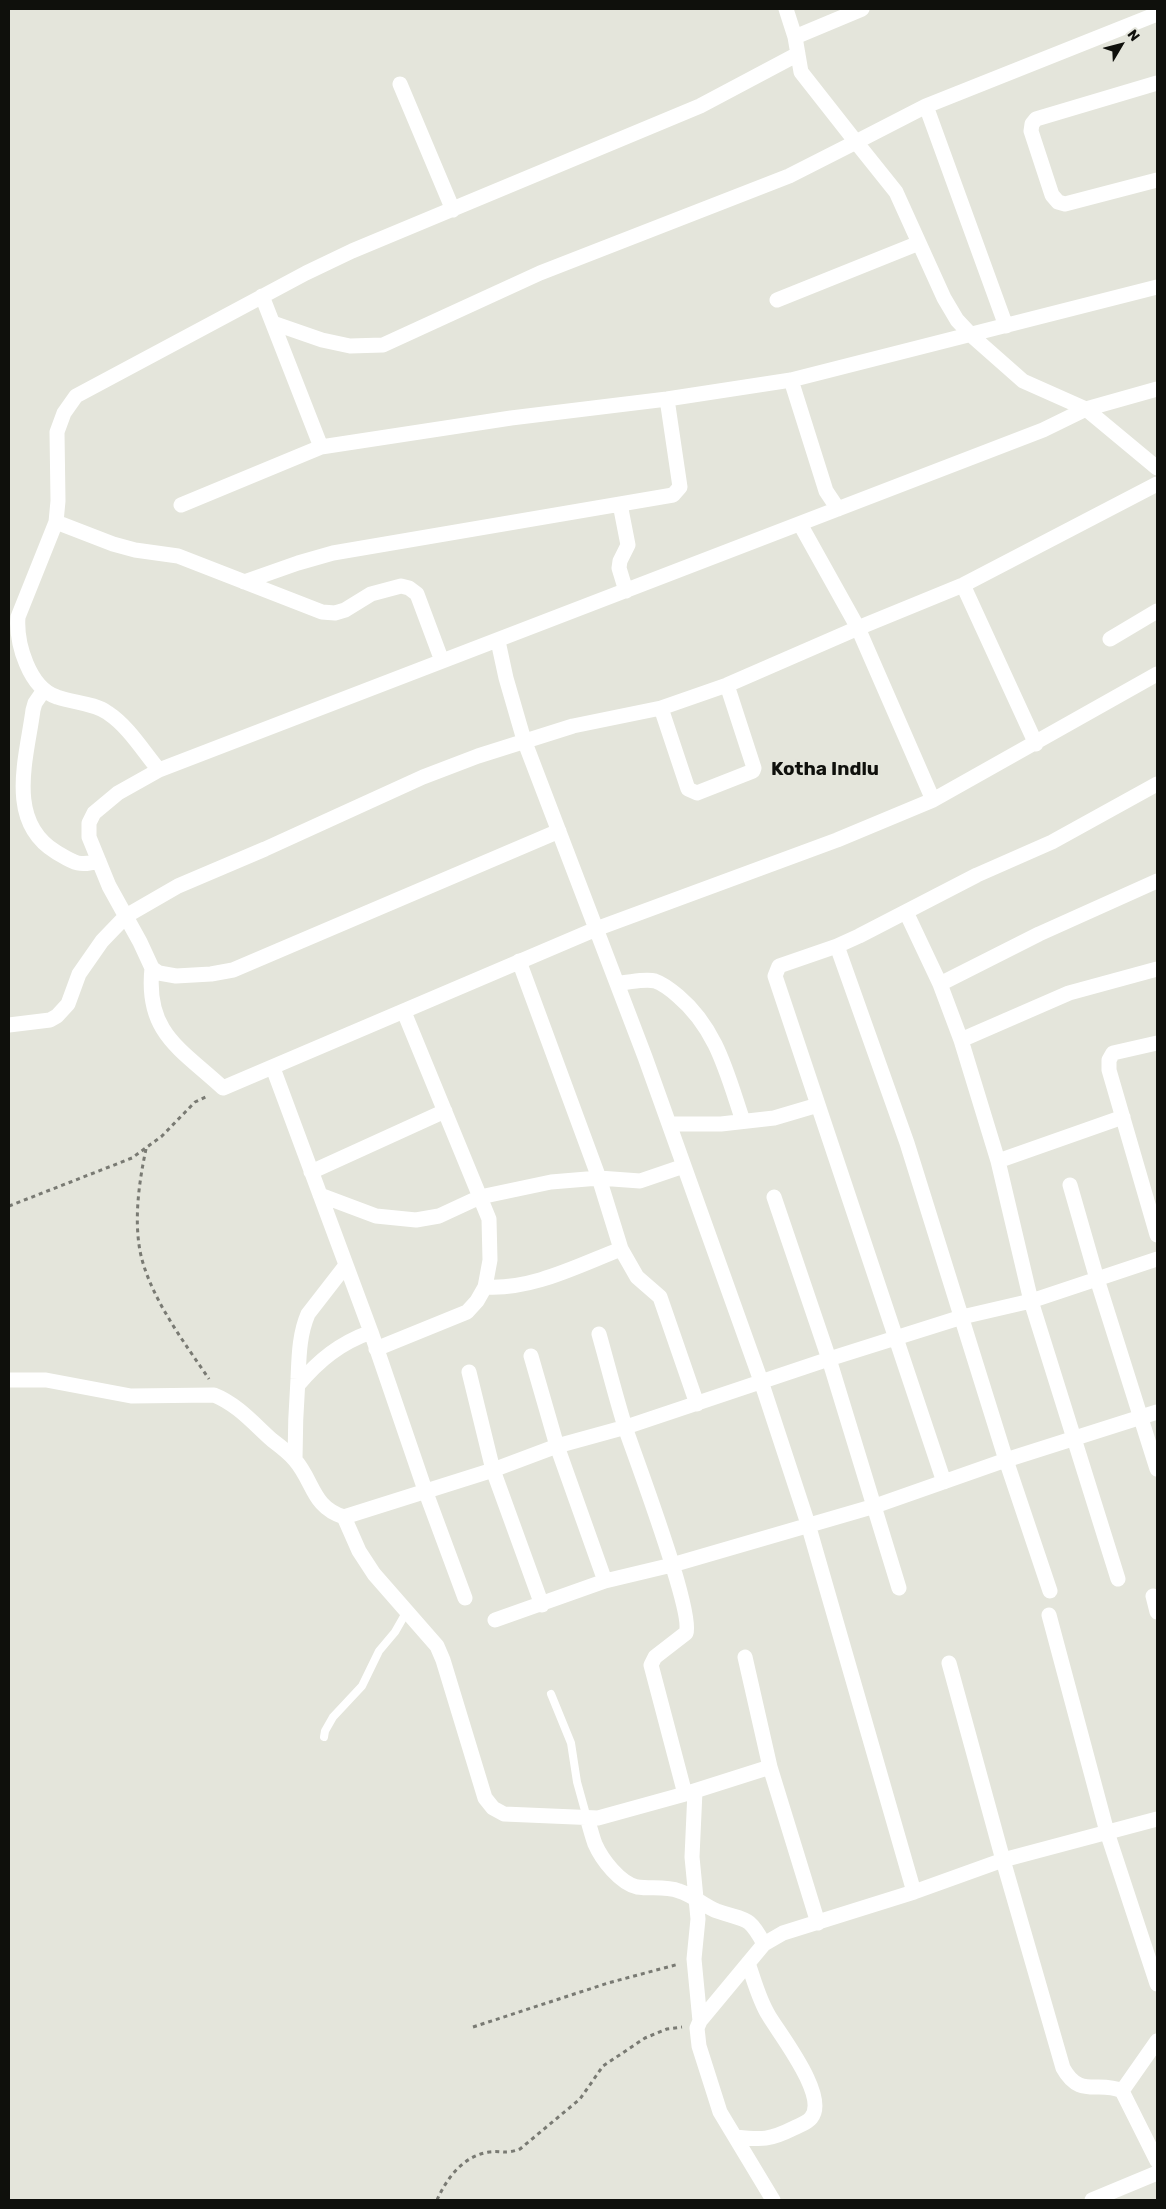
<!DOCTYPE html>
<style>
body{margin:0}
#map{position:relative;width:1166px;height:2209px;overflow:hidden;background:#e4e5db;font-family:Rubik,sans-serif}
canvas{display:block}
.frame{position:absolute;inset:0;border:10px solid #0f100c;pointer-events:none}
.north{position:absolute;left:1096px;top:20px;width:50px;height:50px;-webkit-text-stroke:4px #e4e5db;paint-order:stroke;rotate:53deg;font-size:14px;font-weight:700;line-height:20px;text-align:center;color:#0f100c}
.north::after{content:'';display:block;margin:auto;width:18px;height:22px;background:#0f100c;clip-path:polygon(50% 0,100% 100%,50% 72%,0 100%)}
</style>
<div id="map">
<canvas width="1166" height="2209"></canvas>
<div class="frame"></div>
<div class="north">N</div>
</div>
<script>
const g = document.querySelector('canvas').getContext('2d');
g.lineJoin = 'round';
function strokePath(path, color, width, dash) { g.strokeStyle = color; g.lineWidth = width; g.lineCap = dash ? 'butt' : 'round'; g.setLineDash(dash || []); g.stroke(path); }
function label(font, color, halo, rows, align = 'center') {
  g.font = font + ' Rubik,sans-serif'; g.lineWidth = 5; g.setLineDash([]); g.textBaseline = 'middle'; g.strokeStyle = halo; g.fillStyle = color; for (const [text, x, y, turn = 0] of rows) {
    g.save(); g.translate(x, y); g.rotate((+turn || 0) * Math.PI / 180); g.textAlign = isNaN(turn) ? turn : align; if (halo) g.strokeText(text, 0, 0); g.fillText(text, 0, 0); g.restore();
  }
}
strokePath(new Path2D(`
 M9 9H10
 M146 1149C139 1182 134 1218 140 1251 149 1296 184 1342 209 1379
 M9 1206 132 1158 162 1136 195 1102 208 1096
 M473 2027 608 1983 679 1964
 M437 2200C447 2178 463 2156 489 2152 502 2150 504 2155 520 2149L580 2099 603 2066 645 2038 667 2029 682 2027`), '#797a73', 3, [4, 4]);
strokePath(new Path2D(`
 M551 1694 571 1743 577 1782 587 1818
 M324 1737 325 1731 333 1717 362 1686 379 1651 395 1632 407 1611`), '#fff', 8);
strokePath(new Path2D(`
 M786 9 795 37 801 72 856 142 926 106 1157 14
 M795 37 862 9
 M1157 83 1036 119 1032 124 1031 131 1052 195 1058 202 1065 204 1157 180
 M400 84 453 210
 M926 106 1006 326
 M262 296 321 447
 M777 300 919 243
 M273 323 322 340 350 346 383 345 540 273 789 176 856 142 896 192 944 298 957 320 972 336 1023 381 1086 409 1157 468
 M791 380 826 491 838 509
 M620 504 628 545 620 561 619 568 626 591
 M181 505 321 447 511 418 667 399 791 380 1157 287
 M56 522 113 544 135 550 178 556 322 612 335 613 345 610 371 594 401 586 409 588 417 594 442 661
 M244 582 298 563 333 553 673 495 680 487 667 399
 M963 585 1036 744
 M1110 639 1157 611
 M498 641 506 678 524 740 645 1057 761 1381 808 1524 914 1892 1003 1860 1157 1819
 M44 690 35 703 33 710C27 757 5 821 56 852 73 862 78 867 99 861
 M661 708 688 789 697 793 753 771 754 768 727 685
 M159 770C143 751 129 727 108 713 94 703 74 703 57 697 29 688 16 643 18 617L56 522 58 501 57 432 64 413 76 396 306 273 352 251 700 106 798 54
 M933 800 858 628 963 585 1157 484
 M559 831 233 970 211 974 176 976 159 973 152 968 140 942 109 886 89 837V823L94 813 118 793 159 770 1043 430 1086 409 1157 389
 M906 912 940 984 961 1040 998 1161 1031 1301 1118 1579
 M837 946 907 1143 1006 1460 1050 1591
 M519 961 599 1178 621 1249 637 1277 660 1297 697 1404
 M152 968C145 1033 181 1049 223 1088L596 929 837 840 933 800 1157 674
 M617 983C628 983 645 978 655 981 664 984 671 990 678 996 717 1029 727 1074 743 1121
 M940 984 1039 934 1157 881
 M9 1025 50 1020 57 1016 68 1004 79 974 102 941 126 916 178 886 265 849 423 777 478 756 573 726 661 708 727 685 858 628 800 524
 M961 1040 1069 993 1157 969
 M1157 1043 1113 1053 1109 1060V1070L1157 1235
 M273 1068 371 1332 425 1490 465 1598
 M669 1124H721L774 1118 818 1105
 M998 1161 1123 1117
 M311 1172 445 1111
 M1070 1185 1097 1279 1157 1469
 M320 1195 376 1216 416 1220 439 1216 480 1197 551 1182 599 1178 640 1181 684 1166
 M774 1197 829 1359 899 1588
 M485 1287C532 1290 577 1266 621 1249
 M599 1334C608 1366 616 1398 626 1430 636 1459 694 1613 686 1633L655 1657 651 1665 685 1794
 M376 1349 467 1312 477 1301 485 1287 490 1260 489 1219 404 1012
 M531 1356 557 1446 605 1581
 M469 1372 493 1470 542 1605
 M9 1380H46L131 1396 214 1395C237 1404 254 1424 272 1440 280 1446 289 1453 295 1460 314 1482 312 1507 344 1517L493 1470 557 1446 626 1427 829 1359 962 1317 1031 1301 1157 1259
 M298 1385C319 1360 340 1343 371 1332
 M295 1460C295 1433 296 1406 298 1379 299 1357 299 1335 308 1314L346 1265
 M944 1482 775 976 779 966 837 946 859 936 977 875 1052 842 1157 784
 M344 1517 359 1551 374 1574 437 1646 443 1660 485 1798 493 1808 504 1814 598 1818 685 1794 770 1767
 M1153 1596 1157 1612
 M1049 1615 1107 1832 1157 1984
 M495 1620 605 1581 672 1565 875 1506 1006 1460 1157 1412
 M745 1657 770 1767 818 1923
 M949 1663 1003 1860 1063 2068C1080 2099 1098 2080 1122 2091L1157 2161
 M695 1791 692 1857 698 1919 694 1959 700 2021
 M587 1818C590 1827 592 1836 595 1844 602 1860 620 1883 637 1887 651 1889 666 1886 679 1891 693 1895 704 1906 717 1911 745 1921 748 1914 764 1944
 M1122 2091 1157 2041
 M736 2137C762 2140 770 2140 794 2128 800 2125 807 2123 811 2118 829 2097 781 2036 769 2016 759 2000 754 1980 748 1963
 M773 2200 720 2112 699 2046 697 2028 700 2021 764 1944 783 1933 914 1892
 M1092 2200 1157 2173`), '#fff', 15);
label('bold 19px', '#0f100c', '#e4e5db', [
 ["Kotha Indlu",825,770]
]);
</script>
